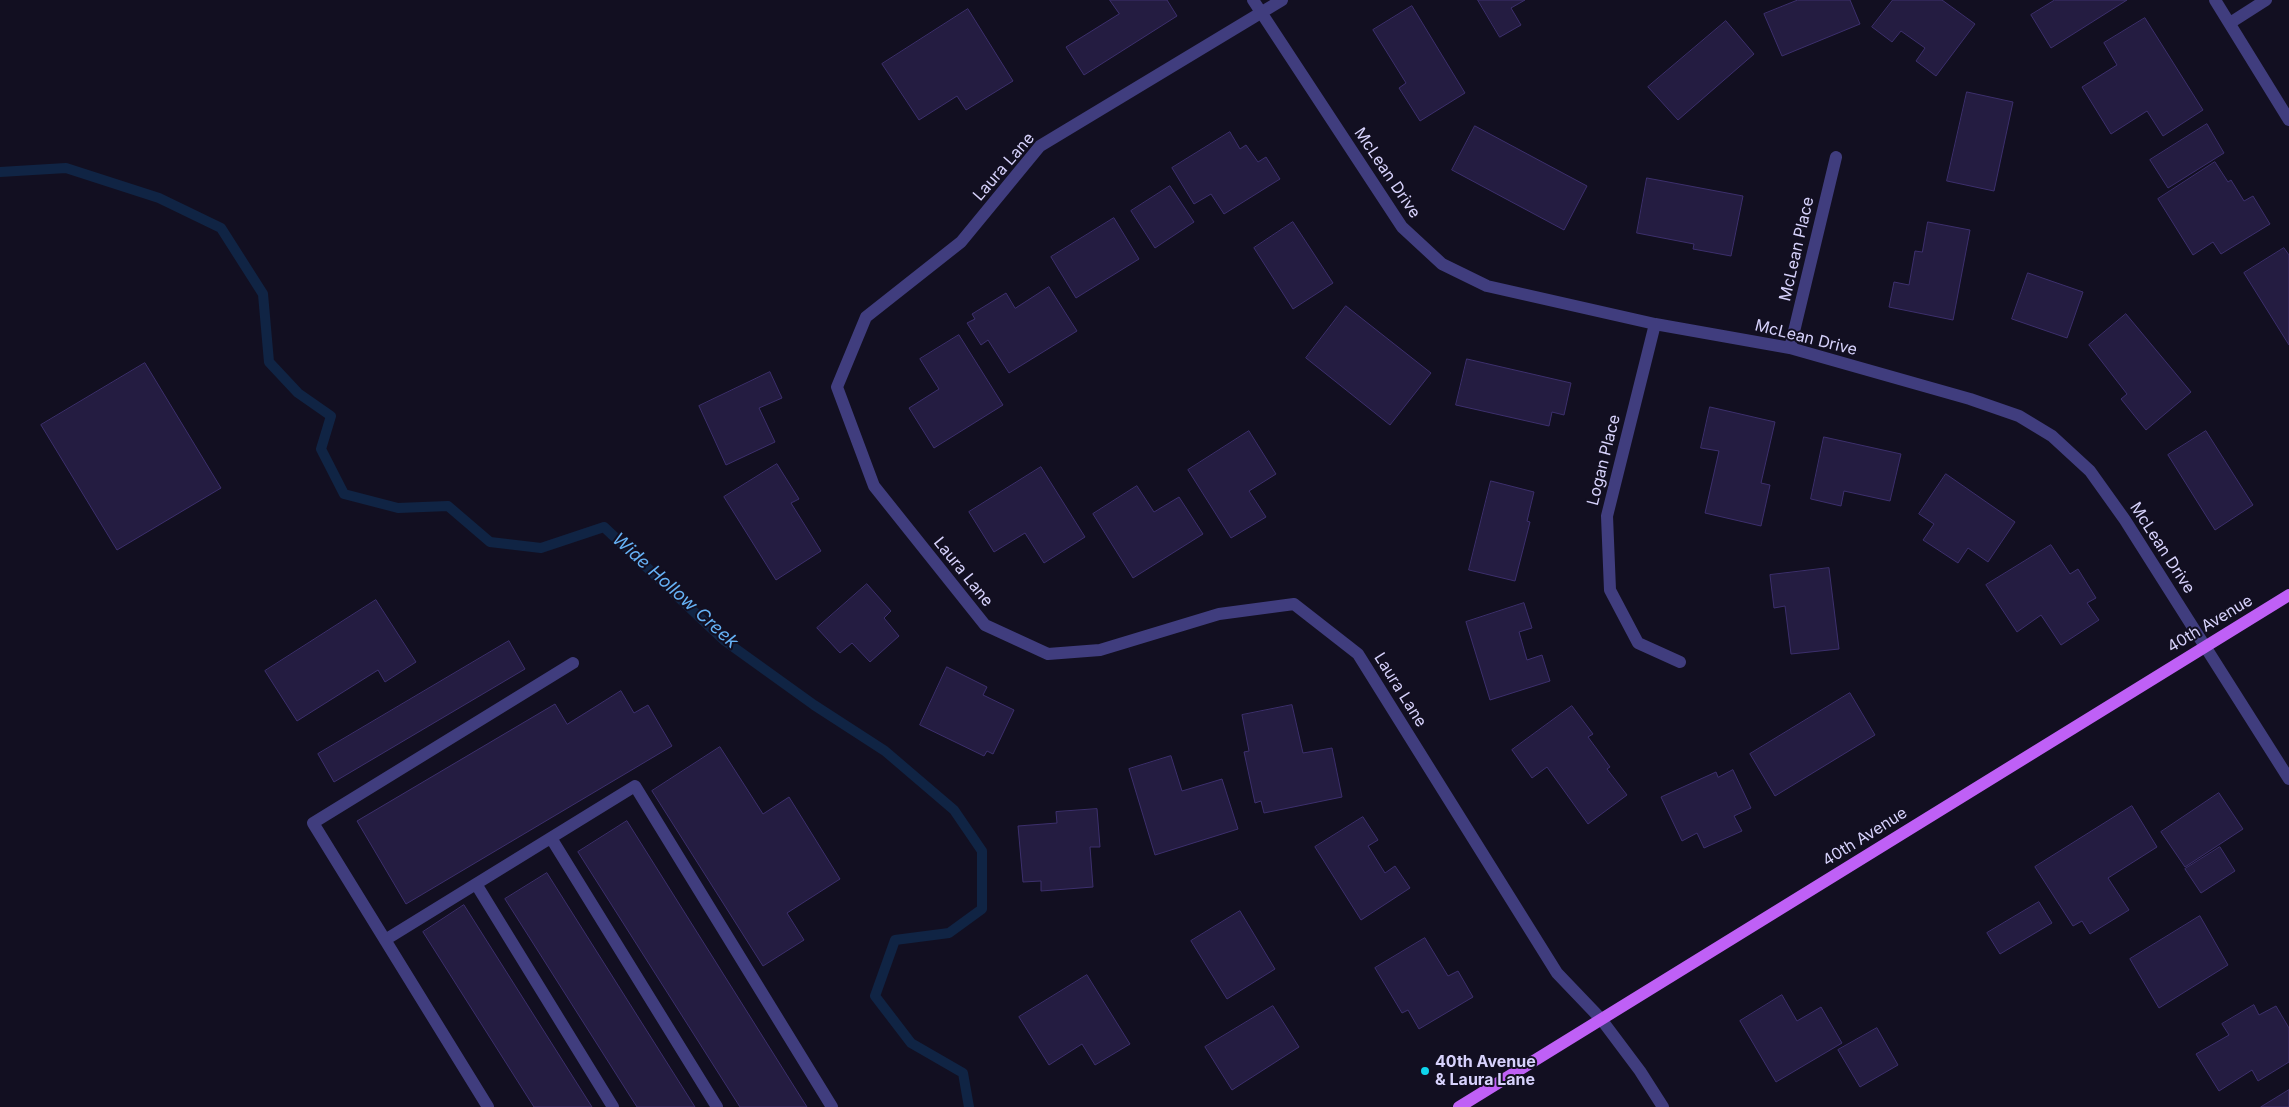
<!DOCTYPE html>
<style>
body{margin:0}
canvas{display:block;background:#120f21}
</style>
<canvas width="2289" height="1107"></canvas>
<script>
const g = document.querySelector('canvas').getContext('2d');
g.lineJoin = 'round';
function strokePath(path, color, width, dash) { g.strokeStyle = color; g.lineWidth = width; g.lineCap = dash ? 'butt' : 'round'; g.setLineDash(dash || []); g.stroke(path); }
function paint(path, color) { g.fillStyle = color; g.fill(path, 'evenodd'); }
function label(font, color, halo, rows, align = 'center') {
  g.font = font + ' Inter,sans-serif'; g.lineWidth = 4; g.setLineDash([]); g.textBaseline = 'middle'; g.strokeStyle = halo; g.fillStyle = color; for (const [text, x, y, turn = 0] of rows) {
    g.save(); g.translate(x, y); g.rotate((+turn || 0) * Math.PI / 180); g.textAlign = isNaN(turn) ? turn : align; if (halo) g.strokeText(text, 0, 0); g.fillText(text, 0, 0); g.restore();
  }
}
strokePath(new Path2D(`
 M0 172 66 168 159 198 221 228 263 294 269 362 298 393 331 416 321 449 344 494 398 508 448 506 490 542 541 548 604 527 725 641 814 705 885 751 954 810 982 851V909L949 933 895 940 875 996 911 1043 963 1073 969 1107`), '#102444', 10);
const building = new Path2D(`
 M1110 0H1167L1177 16 1084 75 1066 47 1119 14Z
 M1478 0H1525L1511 8 1521 25 1500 37Z
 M1798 0H1850L1860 24 1782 56 1764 14Z
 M1893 0H1942L1975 24 1936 76 1916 61 1925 48 1901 31 1892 42 1872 27Z
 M2055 0H2127L2051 48 2031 15Z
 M1412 6 1465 93 1420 121 1399 88 1406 83 1373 30Z
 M968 9 1013 81 966 110 957 96 919 120 882 64Z
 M2145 18 2203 110 2163 136 2147 111 2111 134 2082 87 2117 65 2104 43Z
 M1726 21 1754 54 1678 120 1648 87Z
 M1967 92 2013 102 1994 191 1947 181Z
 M2207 124 2224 153 2168 188 2150 160Z
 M1475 126 1587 186 1564 230 1452 170Z
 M1230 132 1240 149 1246 145 1258 162 1266 157 1280 179 1224 214 1211 194 1194 204 1172 168Z
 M2215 162 2228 182 2231 180 2244 201 2253 196 2270 224 2221 254 2213 242 2193 255 2158 199Z
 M1647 178 1743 196 1731 256 1693 249 1694 244 1637 233Z
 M1170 186 1194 222 1155 248 1131 211Z
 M1114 218 1139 259 1076 298 1051 257Z
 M1293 222 1333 283 1293 309 1254 248Z
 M1928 222 1970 230 1953 320 1889 307 1894 282 1909 285 1915 251 1922 252Z
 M2284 248 2289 255V345L2244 273Z
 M2028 273 2083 292 2067 338 2012 319Z
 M1049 287 1077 331 1009 373 988 340 981 345 967 323 975 319 972 314 1006 293 1015 308Z
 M1346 306 1431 373 1390 425 1306 358Z
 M2126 314 2191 392 2146 430 2121 399 2127 394 2089 345Z
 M959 335 1003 405 934 448 909 408 939 389 920 359Z
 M1467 359 1571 383 1564 415 1552 412 1549 426 1456 405Z
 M145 363 221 488 117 550 41 425Z
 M770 372 782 398 759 408 775 442 726 465 699 406Z
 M1710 407 1775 422 1761 483 1770 485 1761 526 1705 513 1719 451 1701 448Z
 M1249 431 1276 474 1249 491 1266 517 1231 538 1188 470Z
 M2206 431 2253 505 2215 530 2168 455Z
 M1824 437 1901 454 1890 501 1844 491 1841 506 1811 499Z
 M777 464 799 499 791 503 821 551 776 580 724 497Z
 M1041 467 1085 537 1044 563 1025 533 994 552 969 512Z
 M1946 474 2015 522 1988 562 1968 548 1958 563 1923 540 1934 524 1919 514Z
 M1491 481 1534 492 1527 521 1530 522 1515 581 1469 570Z
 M1137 486 1154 512 1179 497 1203 534 1133 578 1093 514Z
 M2051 545 2070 574 2078 569 2096 598 2087 603 2099 620 2061 645 2041 615 2017 632 1986 585Z
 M1829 568 1839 649 1791 654 1785 606 1774 608 1770 575Z
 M867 584 891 611 884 618 899 636 870 662 852 643 840 653 817 628Z
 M376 600 416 662 385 682 378 670 297 721 265 671Z
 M1524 603 1532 628 1519 632 1527 660 1542 655 1550 681 1490 700 1466 622Z
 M509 641 525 669 334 782 318 754Z
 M947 667 987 687 983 695 1014 710 993 754 987 751 984 756 920 725Z
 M621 691 634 713 648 705 672 746 406 904 357 821 555 704 567 724Z
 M1850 693 1875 735 1775 796 1750 754Z
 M1292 705 1303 753 1332 748 1342 797 1264 813 1261 801 1255 803 1244 752 1249 751 1242 715Z
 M1572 706 1593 734 1588 737 1610 767 1607 769 1627 795 1588 824 1547 767 1532 778 1512 750Z
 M720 747 763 814 789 797 840 879 787 913 804 940 763 966 652 791Z
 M1171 756 1182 791 1222 779 1238 829 1155 855 1129 769Z
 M1733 770 1751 808 1734 816 1742 831 1704 848 1697 833 1682 841 1661 797 1716 772 1718 777Z
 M2219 793 2243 829 2185 867 2161 832Z
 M2132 806 2157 847 2108 878 2129 910 2090 934 2082 921 2073 926 2035 867Z
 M1097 809 1100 847H1090L1093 887 1041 891V881L1023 882 1018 826 1057 823 1056 812Z
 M1363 817 1378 840 1368 846 1385 873 1395 866 1410 888 1361 920 1315 847Z
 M627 821 807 1107H740L578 852Z
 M2220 847 2235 871 2201 893 2185 869Z
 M547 873 695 1107H637L505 899Z
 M2039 902 2052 923 2000 954 1987 933Z
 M464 905 592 1107H534L423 932Z
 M1240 911 1275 969 1227 999 1191 941Z
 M2200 916 2228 965 2159 1008 2130 959Z
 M1425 938 1448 976 1458 971 1473 997 1419 1029 1408 1010 1402 1013 1375 968Z
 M1087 975 1130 1044 1095 1065 1082 1044 1049 1065 1019 1017Z
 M1782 995 1797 1021 1821 1007 1842 1043 1776 1082 1740 1021Z
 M2254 1005 2259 1015 2276 1006 2289 1028V1062L2258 1081 2252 1070 2219 1091 2196 1054 2229 1035 2222 1024Z
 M1273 1006 1299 1047 1232 1090 1205 1047Z
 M1877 1028 1898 1065 1860 1087 1838 1050Z
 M2289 1090V1107H2261Z`);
paint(building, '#241c41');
strokePath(building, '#3c2f6c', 1);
strokePath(new Path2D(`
 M551 838 717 1107
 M476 884 613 1107
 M385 940 635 786 832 1107
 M488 1107 313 823 573 663`), '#403d7e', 12);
strokePath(new Path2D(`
 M1253 0 1402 227 1442 264 1487 286 1655 324 1790 348 1970 399 2019 416 2052 436 2090 471 2125 520 2289 779
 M1282 0 1040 146 961 242 866 317 837 387 874 486 985 625 1048 654 1100 650 1219 614 1294 604 1358 654 1557 973 1601 1019 1640 1071 1663 1107
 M2215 0 2289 120
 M2230 23 2266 0
 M1655 324 1607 516 1610 590 1638 643 1680 662
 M1790 348 1836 157`), '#403d7e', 12);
strokePath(new Path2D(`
 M1459 1107 2289 595`), '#bf60f6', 12);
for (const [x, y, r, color] of [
 [1425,1071,5,"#0ed5ec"]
]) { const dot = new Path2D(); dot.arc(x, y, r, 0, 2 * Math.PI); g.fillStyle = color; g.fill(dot); strokePath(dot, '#120f21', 2); }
label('16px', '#d7d2fc', '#120f21', [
 ["Laura Lane",1004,167,-49],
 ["McLean Drive",1387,173,56],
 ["McLean Place",1797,249,-77],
 ["McLean Drive",1806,338,14],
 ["Logan Place",1604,460,-76],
 ["McLean Drive",2162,548,57],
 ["Laura Lane",963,572,51],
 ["40th Avenue",2210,624,-31],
 ["Laura Lane",1400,690,58],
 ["40th Avenue",1865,837,-32]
]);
label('bold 16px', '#d7d2fc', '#120f21', [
 ["40th Avenue",1435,1062],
 ["& Laura Lane",1435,1080]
], 'left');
label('italic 18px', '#66b2f6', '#120f21', [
 ["Wide Hollow Creek",675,591,42]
]);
</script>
